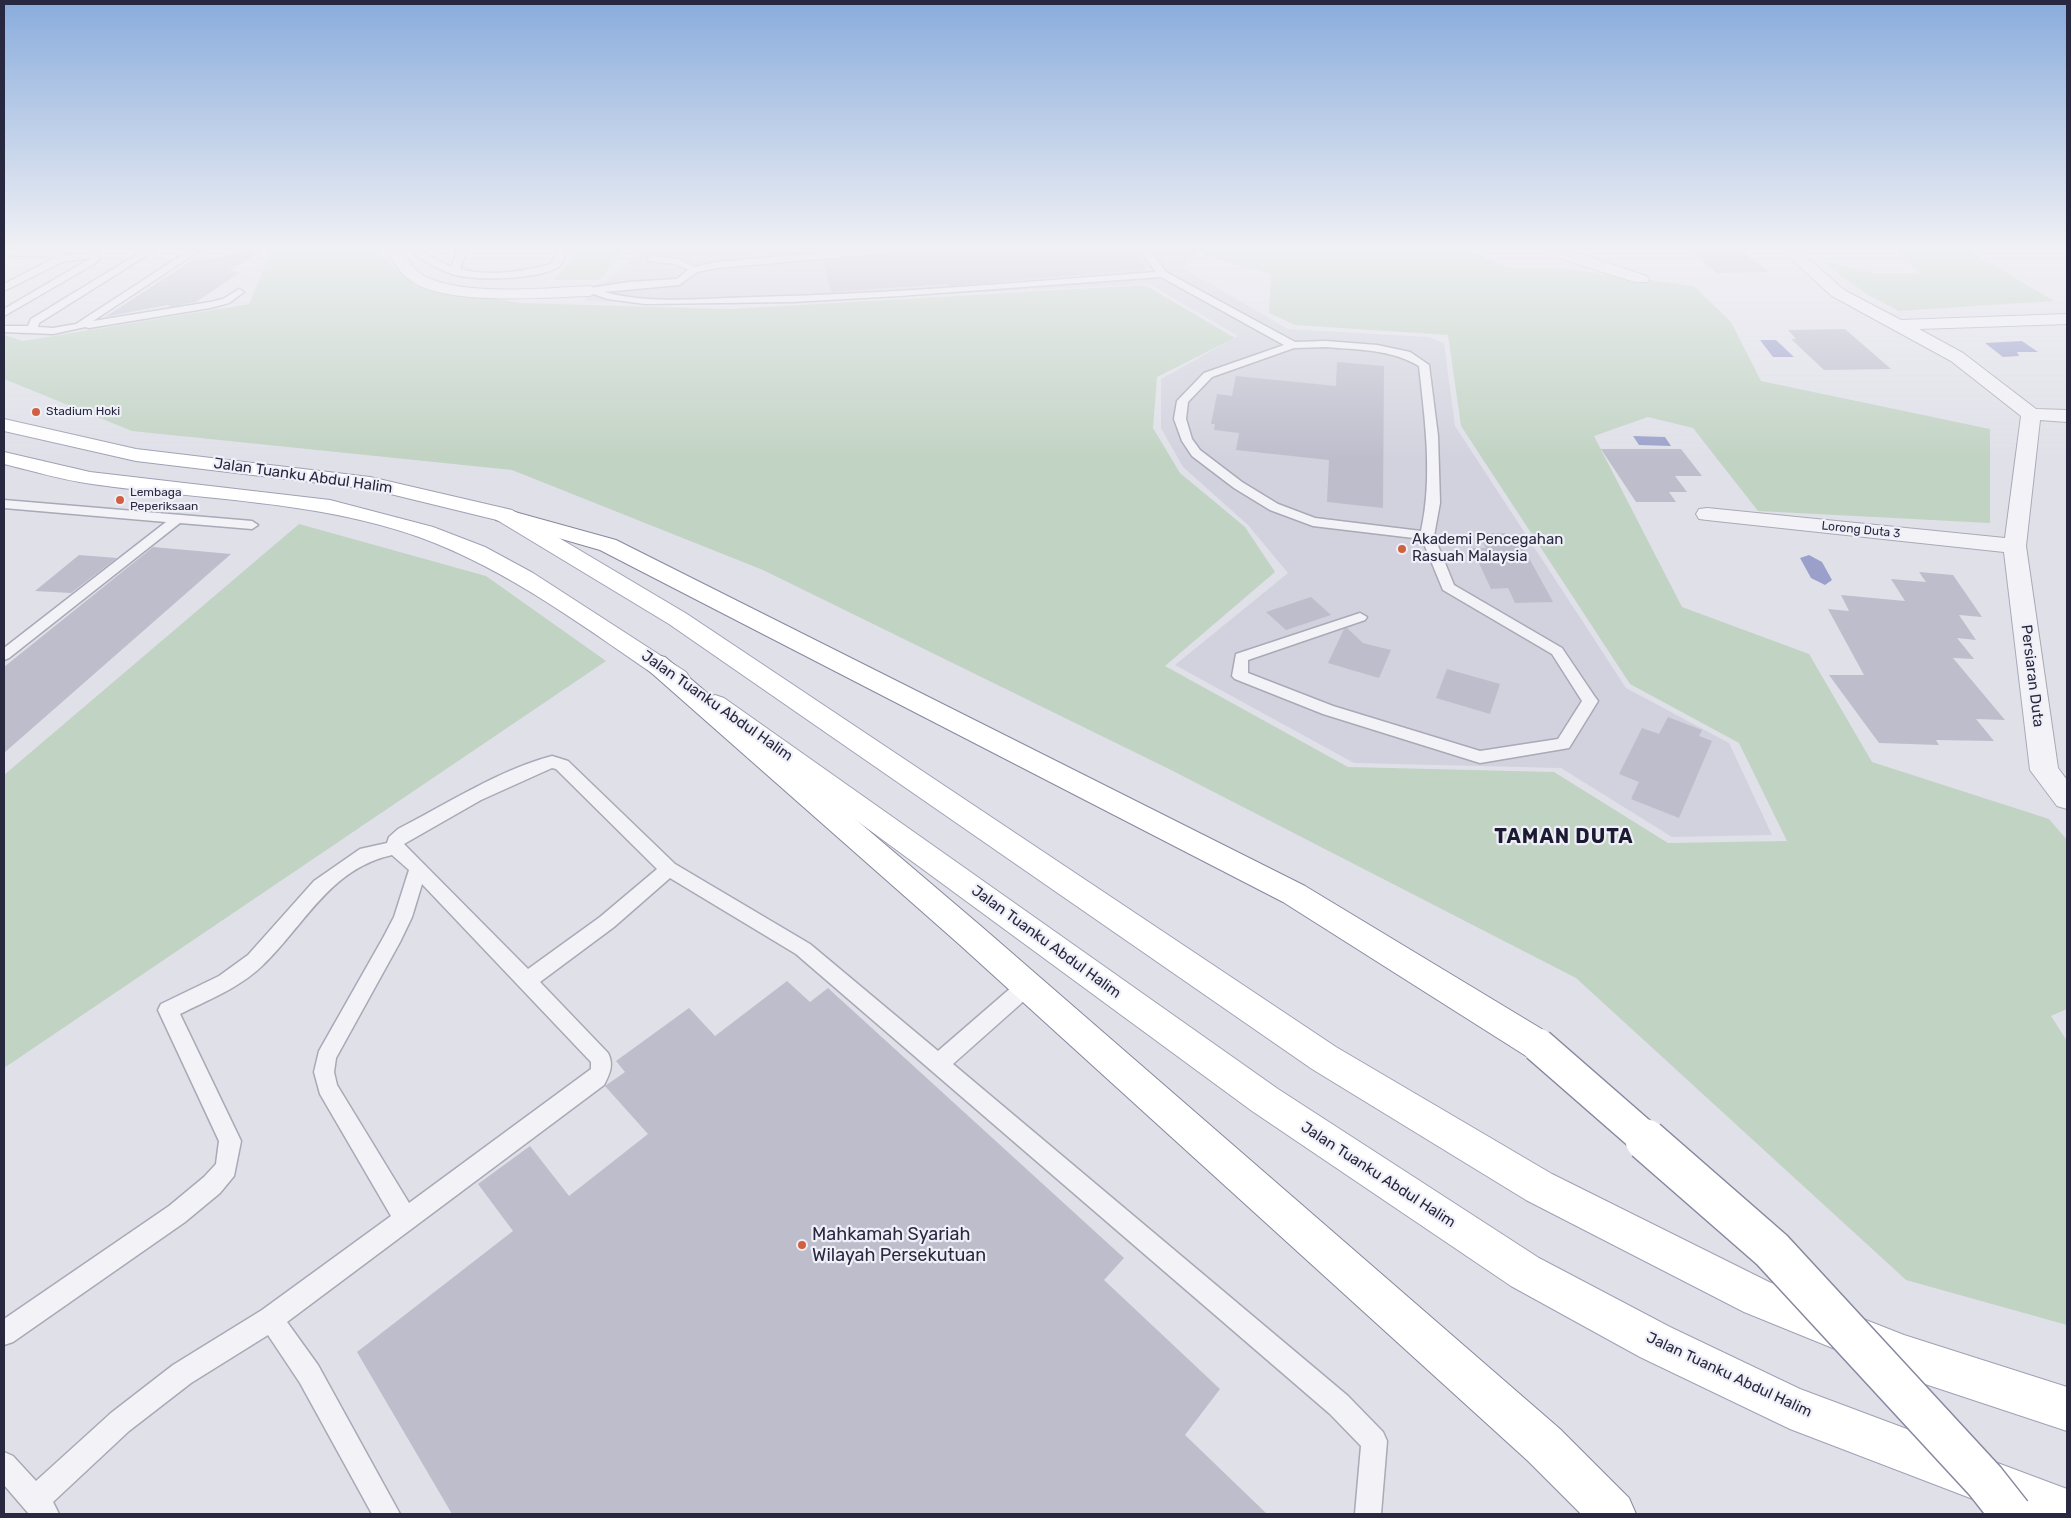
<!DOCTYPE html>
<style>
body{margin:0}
#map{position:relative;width:2071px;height:1518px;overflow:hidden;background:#e0e0e9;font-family:Rubik,sans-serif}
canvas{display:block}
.frame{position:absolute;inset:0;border:5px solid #282841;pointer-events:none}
</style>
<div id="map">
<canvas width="2071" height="1518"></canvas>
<div class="frame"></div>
</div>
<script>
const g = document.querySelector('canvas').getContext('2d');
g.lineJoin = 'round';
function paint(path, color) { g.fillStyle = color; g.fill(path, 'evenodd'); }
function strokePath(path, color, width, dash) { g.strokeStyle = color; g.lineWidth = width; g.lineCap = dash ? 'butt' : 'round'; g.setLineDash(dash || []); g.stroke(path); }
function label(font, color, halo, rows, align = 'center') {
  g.font = font + ' Rubik,sans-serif'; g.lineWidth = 4.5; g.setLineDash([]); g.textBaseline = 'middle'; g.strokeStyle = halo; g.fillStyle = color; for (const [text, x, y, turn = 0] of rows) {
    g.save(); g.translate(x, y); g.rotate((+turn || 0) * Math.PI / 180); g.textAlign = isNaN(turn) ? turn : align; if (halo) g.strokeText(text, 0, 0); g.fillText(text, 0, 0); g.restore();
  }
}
paint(new Path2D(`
 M647 247H728L816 252 846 247H1207L1183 268 1288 329 1428 337 1444 343 1455 426 1626 688 1729 743 1772 835 1672 837 1561 768 1354 763 1175 665 1288 573 1248 525 1183 467 1161 428V379L1238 336 1149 284 728 305 584 301 595 284 604 283Z`), '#d2d2de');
paint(new Path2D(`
 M273 247H372L416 286 521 303 730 309 1145 285 1235 338 1157 377 1153 428 1180 473 1245 527 1275 572 1165 666 1348 767 1554 772 1668 843 1787 841 1739 743 1630 684 1461 426 1448 335 1295 325 1269 313 1271 274 1202 255 1211 247H1462L1507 267 1562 268 1694 286 1731 322 1761 381 1990 429V523L1758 511 1693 428 1648 417 1594 436 1682 607 1809 654 1872 762 2049 819 2067 840V1009L2051 1016 2067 1041V1325L1906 1280 1576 978 1171 770 763 570 512 470 132 431 4 379V335L23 341 249 304Z
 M581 247H626L600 280H554Z
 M1896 247H1963L2054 301 1899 311 1868 295 1818 259 1872 273H1919Z
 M299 524 486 576 606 661 4 1068V775Z`), '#c1d3c3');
paint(new Path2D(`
 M1760 340H1776L1794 357H1773Z
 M2022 341 2038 352H2017L2019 356 2003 357 1985 343Z
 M1633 436 1665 437 1671 446 1639 445Z
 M1809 555 1822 562 1832 580 1825 585 1811 578 1800 558Z`), '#9aa0ca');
paint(new Path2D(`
 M263 247V249L230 271 241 272 196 302 170 307 168 305 105 317 194 259 206 260Z
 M972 247H1129L1146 269 951 286 947 284 831 292 823 261Z
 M1688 247H1738L1768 272 1716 273Z
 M1845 329 1891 369 1824 370 1791 339H1796L1788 330Z
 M1337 362 1384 366 1383 508 1327 502 1329 460 1236 450 1239 433 1214 430 1215 424H1211L1217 394 1232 396 1236 376 1336 386Z
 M1601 449H1681L1702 476H1675L1687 492H1669L1676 502H1636Z
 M1505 533 1508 538H1518L1553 602 1515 603 1508 588 1491 589 1472 548H1486L1478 534Z
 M153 547 231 554 4 753V667Z
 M79 555 117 558 71 593 35 591Z
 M1919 572 1953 575 1982 617 1959 615 1976 640 1957 638 1974 659 1953 658 2005 720 1976 719 1994 741 1936 740 1939 745 1879 743 1829 675H1864L1828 609 1849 611 1841 595 1905 601 1891 579 1926 582Z
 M1311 597 1331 615 1286 630 1266 612Z
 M1347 628 1363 643 1391 650 1379 678 1328 663 1344 629Z
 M1447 669 1500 684 1490 714 1436 698Z
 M1668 717 1702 730 1699 736 1712 741 1679 818 1631 799 1639 782 1619 774 1642 728 1659 734Z
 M787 981 810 1002 828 988 1124 1258 1104 1280 1220 1389 1185 1435 1267 1514H452L357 1352 513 1231 478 1184 530 1146 569 1196 648 1134 605 1086 625 1072 616 1061 689 1008 715 1036Z`), '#bdbdcc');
const lane = new Path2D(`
 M149 247H160L39 323 38 327 53 328 76 324 194 247H205L93 321 210 302 223 299 239 289 244 292 229 303 210 308 89 328 85 327 53 334 4 332V326H28L31 319Z
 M414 247H423V252L451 267 459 247H468L460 269C490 277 521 272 551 264L559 247H568C566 254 564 263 558 267 539 280 473 281 452 274 439 270 426 262 415 255Z
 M887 247H927L923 250 716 268 697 272 679 285 604 292C651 305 706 298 755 297 889 294 1023 282 1156 272L1138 247H1147L1166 272 1295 342 1326 341 1377 345 1410 352 1429 365 1438 436 1440 503 1434 536 1454 585 1562 648 1595 697 1598 701 1569 748 1480 763 1323 714 1235 679 1232 676 1236 654 1360 613 1367 617 1365 620 1248 660V673L1333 706 1480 751 1558 739 1582 701 1552 654 1443 590 1422 539 1313 526 1270 510 1234 488 1192 456 1182 441 1174 419 1177 401 1204 373 1284 345 1161 277 899 296 793 302 645 304 608 299 585 291 590 288 629 282 677 279 688 270 676 264 649 261 647 259 652 256 678 259 695 267 716 262ZM1326 347C1358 350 1391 349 1419 366 1425 421 1433 477 1421 531L1315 518 1278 504 1242 482 1200 450 1192 439 1186 419 1188 402 1212 377 1294 348Z
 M4 249 62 252 66 255 95 252 101 258 94 264 4 316V309L91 258 62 262 4 291V284L56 257 4 255Z
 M4 500 252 521 258 525 252 529 180 523 9 658 4 660V648L166 522 4 508Z
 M552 756 568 761 675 864 810 944 938 1051 1020 980 1027 978 1034 980 1037 986 1034 992 953 1064 1348 1396 1383 1432 1387 1441 1381 1514H1355L1361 1446 1330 1414 796 954 670 878 614 927 540 982 608 1053C614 1065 610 1073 604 1085L287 1322 318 1365 400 1514H372L300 1383 268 1335 191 1383 129 1431 53 1502 59 1514H29L4 1485V1452L13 1456 36 1481 111 1413 173 1365 262 1310 391 1216 320 1094 314 1072 319 1051 383 938 394 917 409 870 392 855C329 869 305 925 262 966 239 988 208 1000 180 1014L241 1141 234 1176 220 1193 185 1222 13 1342 4 1345V1319L169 1206 204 1177 216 1164 219 1141 158 1010 161 1004 219 976 248 955 314 881 360 849 387 843 389 837 398 829C445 805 501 769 552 756ZM552 768 556 769 657 869 600 917 528 969 404 844 481 800ZM422 884 591 1062V1069L409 1203 337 1085 334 1072 336 1058 400 942 412 917Z`);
const street = new Path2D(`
 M384 247H399C407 259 415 272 428 278 469 296 545 288 590 286L598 291 590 296C546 297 450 306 413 282 400 274 392 260 384 247Z
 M1541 247H1560L1647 276 1649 279 1647 282H1635L1558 258Z
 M1784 247H1799L1801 252 1844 290 1901 320 2067 314V324L1919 329 1963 353 2036 409 2067 410V422L2040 420 2026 546 2058 768 2067 780V809L2057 806 2030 770 2004 552 1707 520 1699 519 1696 514 1699 509 1707 508 2005 538 2021 416 1951 361 1832 296 1789 257Z`);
const primary = new Path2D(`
 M4 419 136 449 370 477 512 510 687 614 1336 1047 1552 1174 1769 1282 1904 1335 2067 1387V1431L1904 1377 1744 1312 1526 1200 1312 1069 669 624 497 520 370 489 136 461 4 431Z
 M4 452 90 472 330 500 433 527 485 547 533 573 686 672 690 678 686 684 677 686 668 684C588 630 510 570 419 537 314 500 201 500 92 484 62 480 33 471 4 464Z
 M715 695 724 698 1278 1089 1539 1258 1670 1327 1800 1389 2067 1489V1514H2012L1790 1429 1640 1357 1511 1286 1252 1111 706 710 702 704 706 698Z`);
const highway = new Path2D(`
 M504 509 616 540 1305 886 1550 1034 1555 1045 1550 1056 1538 1060 1526 1056 1283 902 600 550 496 520 493 515 496 510Z
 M656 655 665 657 982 927 1560 1429 1629 1498 1636 1514H1581L1528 1461 960 945 647 669 643 663 647 657Z`);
strokePath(lane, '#a9a9b7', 3);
strokePath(street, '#a9a9b7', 2);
strokePath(primary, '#9fa0b5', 2);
strokePath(highway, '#8788a0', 2);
paint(lane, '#f3f3f7');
paint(street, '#f3f3f7');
paint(primary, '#fff');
paint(highway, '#fff');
const highwayBridgeFar1 = new Path2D(`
 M1538 1045 1648 1141`);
const highwayBridge = new Path2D(`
 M1646 1140 1772 1250 1985 1481 2011 1514`);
strokePath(highwayBridgeFar1, '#8788a0', 36, []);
strokePath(highwayBridge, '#8788a0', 44, []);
strokePath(highwayBridgeFar1, '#fff', 33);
strokePath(highwayBridge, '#fff', 41);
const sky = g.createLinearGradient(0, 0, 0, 460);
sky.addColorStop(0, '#89acdc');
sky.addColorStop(0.54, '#f1f1f5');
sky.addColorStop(1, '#f1f1f500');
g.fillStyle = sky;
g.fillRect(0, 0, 2071, 460);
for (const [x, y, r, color] of [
 [36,412,5,"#d16042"],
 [120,500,5,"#d16042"],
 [1402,549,5,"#d16042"],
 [802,1245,5,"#d16042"]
]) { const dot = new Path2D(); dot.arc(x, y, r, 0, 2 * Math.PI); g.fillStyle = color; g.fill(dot); strokePath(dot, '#eff0f7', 2); }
label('12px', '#282841', '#eff0f7', [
 ["Stadium Hoki",46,412],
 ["Lembaga",130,493],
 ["Peperiksaan",130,507]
], 'left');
label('12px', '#282841', '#eff0f7', [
 ["Lorong Duta 3",1861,530,6]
]);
label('15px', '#282841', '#eff0f7', [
 ["Jalan Tuanku Abdul Halim",303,476,8],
 ["Persiaran Duta",2032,676,83],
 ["Jalan Tuanku Abdul Halim",717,706,35],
 ["Jalan Tuanku Abdul Halim",1046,942,36],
 ["Jalan Tuanku Abdul Halim",1378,1175,33],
 ["Jalan Tuanku Abdul Halim",1729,1375,25]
]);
label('15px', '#282841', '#eff0f7', [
 ["Akademi Pencegahan",1412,540],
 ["Rasuah Malaysia",1412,557]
], 'left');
label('18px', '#282841', '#eff0f7', [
 ["Mahkamah Syariah",812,1235],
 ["Wilayah Persekutuan",812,1256]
], 'left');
g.letterSpacing = '1px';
label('bold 20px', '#1b1a32', '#eff0f7', [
 ["TAMAN DUTA",1564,837]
]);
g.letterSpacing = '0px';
</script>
